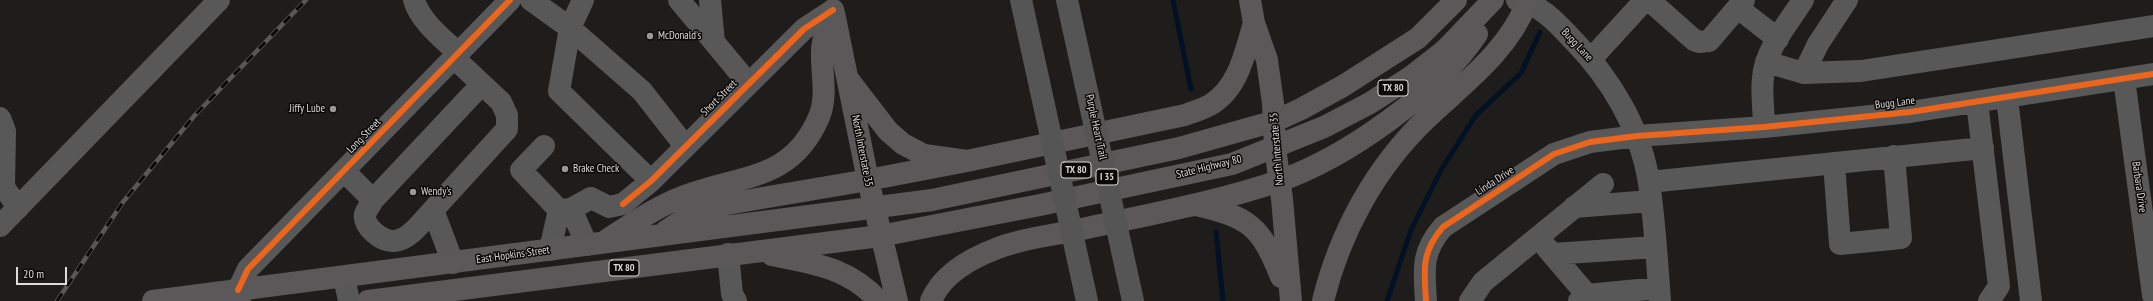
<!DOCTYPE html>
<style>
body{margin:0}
#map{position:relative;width:2153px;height:301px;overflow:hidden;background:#1f1d1b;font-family:"PT Sans Narrow",sans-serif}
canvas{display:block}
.scale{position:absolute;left:16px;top:267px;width:51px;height:18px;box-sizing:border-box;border:2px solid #dedcda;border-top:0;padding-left:5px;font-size:12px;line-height:14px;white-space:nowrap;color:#dedcda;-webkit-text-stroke:3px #090807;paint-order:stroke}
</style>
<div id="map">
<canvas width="2153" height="301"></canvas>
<div class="scale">20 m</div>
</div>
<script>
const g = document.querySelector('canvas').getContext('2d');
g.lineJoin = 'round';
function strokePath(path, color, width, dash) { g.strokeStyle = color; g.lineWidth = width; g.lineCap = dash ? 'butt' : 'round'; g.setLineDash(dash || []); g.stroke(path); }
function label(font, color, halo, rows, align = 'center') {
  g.font = font + ' "PT Sans Narrow",sans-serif'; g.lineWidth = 3; g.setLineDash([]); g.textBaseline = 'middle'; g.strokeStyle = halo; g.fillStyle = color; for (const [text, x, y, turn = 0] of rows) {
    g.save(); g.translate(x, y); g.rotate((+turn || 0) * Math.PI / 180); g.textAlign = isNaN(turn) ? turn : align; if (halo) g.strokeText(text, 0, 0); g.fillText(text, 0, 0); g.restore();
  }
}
strokePath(new Path2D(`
 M1173 0 1191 89
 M1216 232 1223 301
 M1387 301 1411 230 1441 170 1476 115 1521 73 1540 32`), '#031124', 5);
strokePath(new Path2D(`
 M414 0C420 21 442 38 458 53
 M531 0 570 28 559 91 651 181
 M583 0 570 28 642 91 685 146
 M679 0 714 42
 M710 0 714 42 748 83
 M1517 0C1540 4 1557 23 1573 40 1610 78 1641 128 1649 183 1655 222 1657 262 1660 301
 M1649 0 1694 40 1699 42 1709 41 1744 0
 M1738 8 1778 39
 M1591 59 1645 0
 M1766 62 1804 73 1861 71 2153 26
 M1804 73 1818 44 1847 0
 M2124 79 2153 295
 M2007 98 2031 301
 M1977 102 1999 286 1989 301
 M0 118 5 131 4 187 18 208
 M1764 127C1764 111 1761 94 1763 78 1765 49 1788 24 1803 0
 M544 146 521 170 559 210
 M1834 163 1840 244 1901 238 1894 156
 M344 171 373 200C371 204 367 209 365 214 362 226 382 242 394 241 410 240 423 220 433 210L453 263
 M1649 182 1983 148
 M373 200 481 85
 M1574 207 1651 201
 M571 209 587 245
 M433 210 507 129V115L501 102 453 57
 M0 226 219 0
 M1546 247 1587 295 1579 301
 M550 250 559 210 571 209 591 198 609 207 623 204 651 181 804 29 833 10
 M728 254 732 294 736 301
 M1553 254 1655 247
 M344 277 349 301
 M1587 295 1659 288
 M240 301 238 290 248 269 510 0
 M1426 301C1424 270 1421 252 1443 227L1554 154 1590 142 1637 136 1764 127 1910 112 2153 74
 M1470 301 1483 282 1603 184`), '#595858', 22);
strokePath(new Path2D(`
 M1250 0 1254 23 1267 60 1273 103 1275 147 1282 199 1291 301
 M834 13 868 180 897 301
 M848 79 888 131 903 144 924 155 967 161 1185 115C1193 112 1203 109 1210 105 1239 88 1245 52 1254 23
 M1196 205C1249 217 1261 226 1281 277
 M666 231 689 216 727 204 868 180 967 161
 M608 239C632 224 656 207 682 197 739 174 791 183 819 117 828 96 821 72 822 51 822 38 829 22 833 10
 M772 255C814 264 848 267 879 301
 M153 301 932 200 1179 148 1275 121 1301 109 1343 86 1418 38 1456 0
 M368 301 880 236 1040 205 1232 164 1324 127 1370 103 1412 76 1444 51 1493 0
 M931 301C942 274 971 258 998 248 1020 239 1053 235 1078 230 1145 215 1214 203 1279 181 1345 158 1438 93 1477 34
 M1323 301C1340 232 1375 168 1426 119 1464 83 1509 51 1528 0`), '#5a5858', 22);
strokePath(new Path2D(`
 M1021 0 1087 301
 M1067 0 1133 301`), '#565555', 22);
const rail = new Path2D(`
 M57 301 123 202 195 115 306 0`);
strokePath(rail, '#585856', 4.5);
strokePath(rail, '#090807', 3, [9]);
strokePath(new Path2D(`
 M623 204 651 181 804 29 833 10
 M238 290 248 269 510 0
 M1426 301C1424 270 1421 252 1443 227L1554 154 1590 142 1637 136 1764 127 1910 112 2153 74`), '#eb651d', 6);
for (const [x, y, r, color] of [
 [650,36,4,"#9b9997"],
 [333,109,4,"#9b9997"],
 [565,169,4,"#9b9997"],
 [413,192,4,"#9b9997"]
]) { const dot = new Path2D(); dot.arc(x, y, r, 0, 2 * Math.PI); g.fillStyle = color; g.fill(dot); strokePath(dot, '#090807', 1.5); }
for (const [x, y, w] of [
 [1393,88,30],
 [1076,170,30],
 [1107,177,22],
 [624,268,30]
]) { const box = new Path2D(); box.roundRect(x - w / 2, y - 8, w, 16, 3); g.fillStyle = '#090807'; g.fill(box); strokePath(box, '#dedcda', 1); }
label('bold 10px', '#dedcda', null, [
 ["TX 80",1393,88],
 ["TX 80",1076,170],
 ["I 35",1107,177],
 ["TX 80",624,268]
]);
label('11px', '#dedcda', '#090807', [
 ["McDonald's",658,36],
 ["Jiffy Lube",325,109,"right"],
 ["Brake Check",573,169],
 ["Wendy's",421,192]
], 'left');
label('11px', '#dedcda', '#090807', [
 ["Bugg Lane",1577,45,47],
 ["Short Street",719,98,-45],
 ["Bugg Lane",1895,103,-7],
 ["Purple Heart Trail",1096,127,78],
 ["Long Street",364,136,-46],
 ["North Interstate 35",1277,149,-95],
 ["North Interstate 35",862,151,79],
 ["State Highway 80",1209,167,-14],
 ["Linda Drive",1495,181,-33],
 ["Barbara Drive",2139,187,82],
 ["East Hopkins Street",513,255,-8]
]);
</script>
